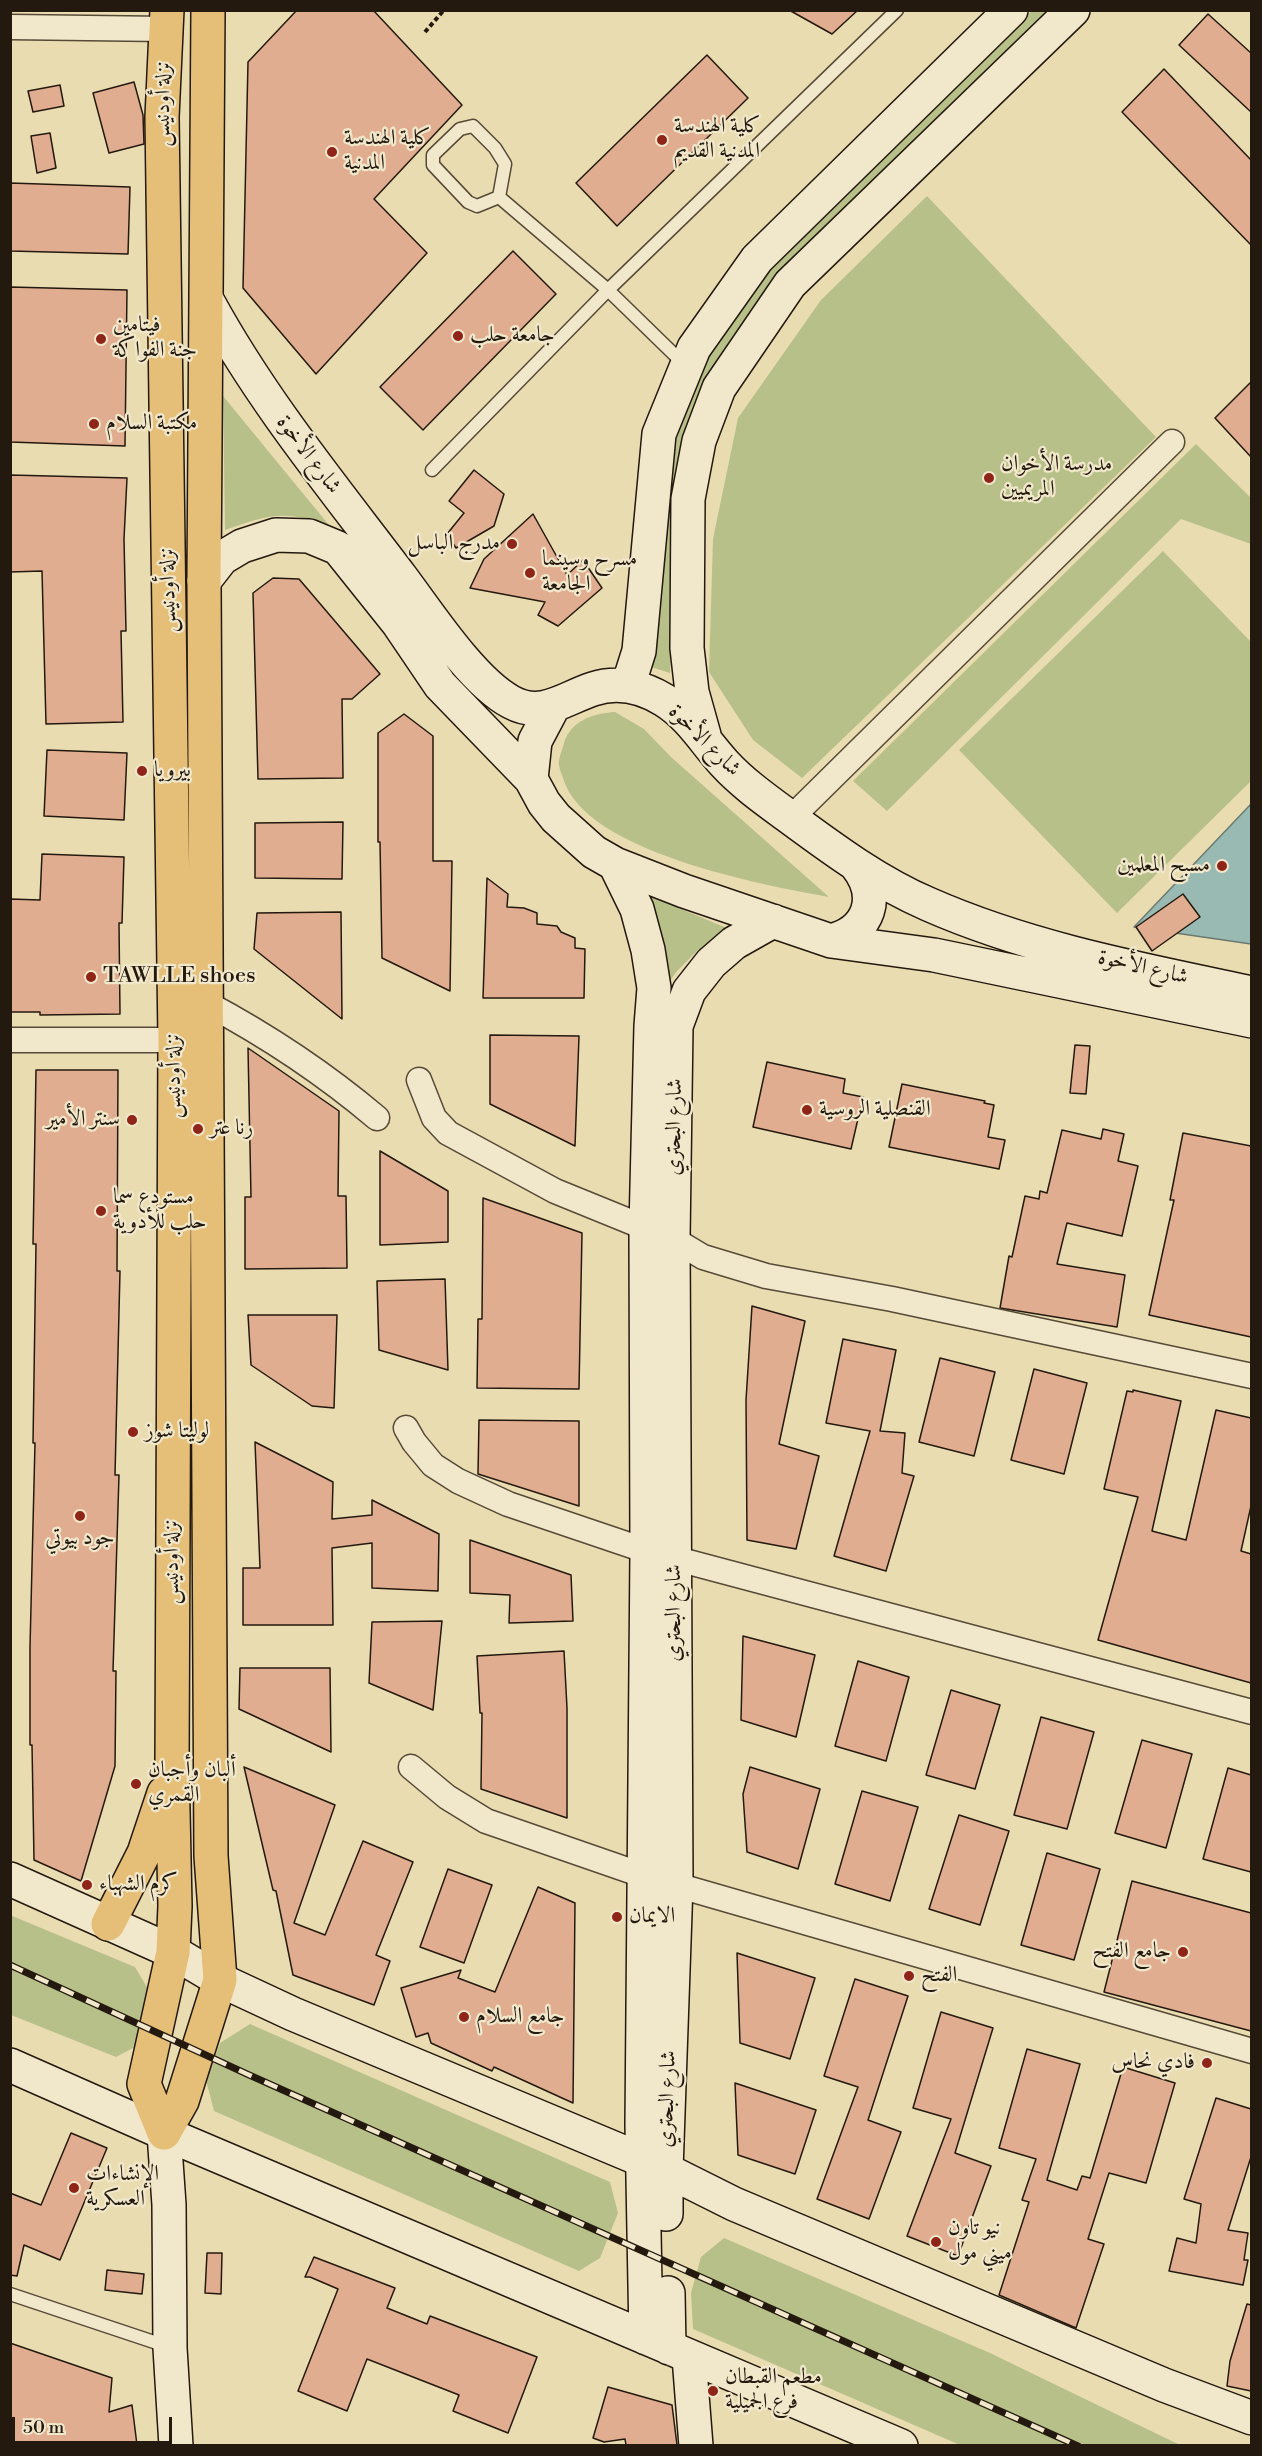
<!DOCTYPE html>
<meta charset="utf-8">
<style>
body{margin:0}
#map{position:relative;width:1262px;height:2456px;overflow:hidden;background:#eadcb1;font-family:"Libre Bodoni",serif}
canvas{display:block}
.frame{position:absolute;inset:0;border:12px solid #24190e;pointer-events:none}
.scale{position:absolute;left:12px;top:2417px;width:160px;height:27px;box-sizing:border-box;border:3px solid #24190e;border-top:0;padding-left:8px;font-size:18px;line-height:21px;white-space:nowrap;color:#24190e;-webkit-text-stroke:4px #f1e8cc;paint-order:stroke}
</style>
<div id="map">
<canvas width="1262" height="2456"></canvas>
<div class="frame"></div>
<div class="scale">50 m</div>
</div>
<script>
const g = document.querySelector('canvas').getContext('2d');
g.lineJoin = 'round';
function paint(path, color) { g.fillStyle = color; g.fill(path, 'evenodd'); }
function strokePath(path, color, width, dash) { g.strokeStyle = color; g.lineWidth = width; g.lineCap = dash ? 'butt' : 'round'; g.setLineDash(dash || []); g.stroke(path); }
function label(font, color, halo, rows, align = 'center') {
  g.font = font + ' "Libre Bodoni",Amiri,serif'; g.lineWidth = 4.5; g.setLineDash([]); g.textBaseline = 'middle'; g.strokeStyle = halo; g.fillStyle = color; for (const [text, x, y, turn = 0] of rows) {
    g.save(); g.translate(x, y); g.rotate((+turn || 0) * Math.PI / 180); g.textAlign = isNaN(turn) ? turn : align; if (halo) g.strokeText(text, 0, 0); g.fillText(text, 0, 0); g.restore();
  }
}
paint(new Path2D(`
 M1032 11H1059L768 296 680 496 670 673 651 667 666 457 695 376 738 307 788 248Z
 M927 196 1156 437 802 778 753 740 709 672 713 539 738 418 821 300Z
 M223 396 333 530C290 508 269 514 225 530Z
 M1196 444 1251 498V544L1181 519 887 811 853 781Z
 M1163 551 1251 642V781L1117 913 959 750Z
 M615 712 644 729 671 757 829 897C763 885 584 852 563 778 561 772 558 766 559 760 560 754 563 748 564 743 571 720 595 713 615 712Z
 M643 893 741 934 698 950 677 971 658 998Z
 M10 1915 135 1967 148 1989 135 2047 116 2057 11 2015Z
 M250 2024 610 2182 618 2213 600 2258 579 2271 214 2111 206 2080 220 2043Z
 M724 2238 990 2353 1180 2445H960L693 2329 691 2293 701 2257Z`), '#b8c08a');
const water = new Path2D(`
 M1251 804V944L1134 927Z`);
paint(water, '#99bab2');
strokePath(water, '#6a7a70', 1.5);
const building = new Path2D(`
 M297 10H373L462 105 374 199 427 253 316 374 243 288 248 62Z
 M789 10H858L832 34Z
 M1208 14 1251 53V112L1179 45Z
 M707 55 748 98 617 226 576 183Z
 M1164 69 1251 160V245L1122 112Z
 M134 82 143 115 144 144 109 153 93 93Z
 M60 85 64 106 33 112 28 91Z
 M50 133 56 168 37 173 31 136Z
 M10 183 130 187 128 254 10 251Z
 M513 251 556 294 423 430 380 387Z
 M10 287 127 290 125 446 10 442Z
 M1251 382V457L1215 418Z
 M474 470 504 494 494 526 456 548 447 534 464 513 449 501Z
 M10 475 127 478 124 539 126 631H121L123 722 46 724 42 571 10 572Z
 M533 514 567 575 583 560 602 588 558 626 538 615 545 602 470 588 484 559Z
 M273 578 299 579 380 674 352 699H342L343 778 258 779 253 593Z
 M404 714 433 736V861H452L450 991 382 958 380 842H378V733Z
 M47 750 127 753 124 820 44 816Z
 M343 822 342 879 255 878V823Z
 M42 854 124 857 122 923H119L120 1014 40 1015V1012H10V899L40 900Z
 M487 878 508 894 507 907 524 908 537 913V924L557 926 561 932 575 938V948L585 949 584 998H483Z
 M1183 894 1200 917 1152 951 1136 927Z
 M341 912 342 1019 254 949 257 913Z
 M490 1035 579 1036 575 1146 490 1104Z
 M1075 1045 1090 1046 1086 1094 1070 1093Z
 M248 1048 339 1111 338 1196H346L347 1268 245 1269V1197H251Z
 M767 1062 845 1079 843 1093 863 1097 851 1149 753 1127Z
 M36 1070H118L117 1271H120L115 1475H119L113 1671H116L115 1766 81 1881 34 1860 32 1745H30V1647L35 1443H33L36 1244H33Z
 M902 1084 985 1101 984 1103 994 1105 988 1137 1005 1140 999 1169 889 1147Z
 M1103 1129 1124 1134 1118 1161 1138 1166 1122 1236 1067 1223 1057 1264 1125 1275 1117 1327 1000 1308 1009 1256 1012 1257 1025 1196 1039 1199 1040 1191 1047 1193 1062 1130 1101 1139Z
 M1183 1133 1251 1146V1337L1149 1315 1174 1200H1170Z
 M380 1151 448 1191V1242L380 1245Z
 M483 1198 582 1233 579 1389 477 1388 478 1319H482Z
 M445 1279 448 1370 379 1350 377 1281Z
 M752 1306 805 1321 779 1444 819 1456 796 1549 747 1540 746 1400Z
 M248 1315H337L334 1408 312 1406 251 1365Z
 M843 1339 896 1350 880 1431 905 1433 902 1473 914 1476 886 1571 834 1556 870 1431 826 1423Z
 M940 1358 995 1372 974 1456 919 1442Z
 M1034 1369 1087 1383 1064 1474 1011 1460Z
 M1133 1390 1181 1401 1152 1531 1186 1540 1216 1410 1251 1418V1506L1241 1551 1251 1554V1683L1098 1640 1138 1497 1104 1489 1127 1391 1133 1392Z
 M479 1420 579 1421V1506L478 1474Z
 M255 1442 333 1482 332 1519 372 1515V1500L439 1534 438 1591 372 1588V1543L332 1548 333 1625H243V1568H260Z
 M470 1540 571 1575 573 1621 509 1623 510 1595 470 1593Z
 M442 1621 433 1710 369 1683 372 1622Z
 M743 1636 815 1655 796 1737 741 1720Z
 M564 1651 567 1708V1818L481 1789 482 1713H480L477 1656Z
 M858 1661 909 1677 886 1761 835 1746Z
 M240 1668H330L331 1752 239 1709Z
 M951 1690 1000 1705 975 1789 926 1775Z
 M1041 1717 1094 1732 1067 1829 1014 1815Z
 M1142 1740 1192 1754 1166 1848 1115 1833Z
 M244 1767 335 1805 294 1923 325 1935 363 1841 413 1862 376 1955 390 1961 374 2005 293 1975 276 1891 273 1890Z
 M750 1767 820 1789 798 1869 747 1852 743 1794Z
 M1228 1768 1251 1775V1872L1203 1859Z
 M862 1791 918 1807 890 1901 835 1884Z
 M959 1815 1009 1831 980 1925 929 1909Z
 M1047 1853 1100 1869 1074 1960 1021 1945Z
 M448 1869 492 1885 464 1963 420 1947Z
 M1132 1881 1251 1913V2031L1104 1992Z
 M538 1887 575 1903 573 2103 494 2067 492 2071 431 2043 428 2033 416 2037 401 1988 461 1970 458 1978 495 1992Z
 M737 1953 815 1978 790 2059 740 2043Z
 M855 1979 908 1996 868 2120 901 2132 869 2219 817 2199 858 2087 824 2076Z
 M941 2012 993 2028 955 2153 991 2166 958 2256 907 2236 951 2119 913 2108Z
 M1027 2049 1080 2064 1047 2180 1077 2190 1082 2176 1090 2178 1123 2067 1175 2083 1146 2183 1109 2173 1088 2239 1104 2244 1076 2328 999 2295 1029 2202 1022 2200 1036 2159 999 2148Z
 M735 2083 816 2110 795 2174 738 2155Z
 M1216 2098 1251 2109V2157L1228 2230 1248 2233 1244 2260H1248L1243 2285 1169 2271 1177 2238 1196 2243 1201 2204 1184 2199Z
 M71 2133 107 2148 60 2260 24 2245 17 2276 10 2275V2193L41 2205Z
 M207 2253H222L221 2294 205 2293Z
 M314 2257 395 2288 387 2308 427 2324 430 2316 537 2357 508 2433 453 2411 459 2395 367 2359 347 2411 298 2391 338 2289 310 2277H305Z
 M107 2270 144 2274 142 2294 105 2290Z
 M1247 2304 1251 2305V2391L1227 2386 1230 2361Z
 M10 2343 112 2378 109 2412 132 2405 137 2445H10Z
 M608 2387 672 2405 677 2445H626L625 2439 604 2442 593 2438Z`);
paint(building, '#e0ad90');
strokePath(building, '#24190e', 1.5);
const service = new Path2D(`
 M473 126 495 148 505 164 499 197 477 206 468 202 433 165V155L460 129Z
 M499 197 608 290 685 365
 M432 470 608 290 897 10
 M10 2294 169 2347`);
const minor = new Path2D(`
 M10 27 166 29
 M791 818 1172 442
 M206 1003C266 1035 325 1074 377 1118
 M10 1040H175
 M419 1080 434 1118 448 1133 555 1191 673 1239 703 1257 766 1276 892 1299 1252 1376
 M406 1428 414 1442 433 1465 458 1481 508 1504 647 1551 1252 1712
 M411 1767 447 1797 486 1821 645 1876 1252 2051`);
const secondary = new Path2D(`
 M208 302C262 401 333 487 401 577 428 613 472 681 511 702 542 719 565 698 593 689 618 681 643 687 664 700 690 716 704 741 724 763 743 784 769 802 792 819 834 850 879 883 928 904 1030 949 1143 970 1252 993
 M204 581 222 558 242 546 276 535 309 536 338 548 398 623 440 685 531 779 544 803 556 818 594 852 615 864 684 891 831 941 934 955 1252 1021
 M628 686 639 651 659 434 694 348 757 259 1011 10
 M704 735 692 692 687 648 688 499 699 441 719 388 790 284 1073 10
 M531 779 535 741 553 707
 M615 864 637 909 648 950 654 988 651 1026 646 1227 647 1551 642 2125 646 2338
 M831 941C870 931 881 896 856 865
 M10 1879 173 1952 220 1980 293 2014 666 2170 734 2204 1164 2385 1252 2418
 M10 2065 164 2133 901 2446
 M164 2133 169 2205 170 2348 176 2446
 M666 2214V2170L676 1884 673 1239 676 1026 689 991 711 963 734 943 773 921
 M668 2293 669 2348
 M689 2357 696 2446`);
const primary = new Path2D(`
 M108 1924 144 1853 164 1793
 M164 2133 182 2101 220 1980 211 1856 204 581 208 10
 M164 2133 144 2084 173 1952 175 1906 172 1765 175 1040 162 117 167 10`);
strokePath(service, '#564a37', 15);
strokePath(minor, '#564a37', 27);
strokePath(secondary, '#24190e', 36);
strokePath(primary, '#24190e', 36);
strokePath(new Path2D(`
 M425 32 444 10`), '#24190e', 4, [4.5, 3]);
strokePath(service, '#f1e8cc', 12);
strokePath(minor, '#f1e8cc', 24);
strokePath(secondary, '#f1e8cc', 33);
strokePath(primary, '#e5be78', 33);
const rail = new Path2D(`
 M10 1965 247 2074 1078 2446`);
strokePath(rail, '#24190e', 7);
strokePath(rail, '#f1e8cc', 4.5, [14]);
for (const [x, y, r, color] of [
 [662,140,6,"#8f2418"],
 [332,152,6,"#8f2418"],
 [458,336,6,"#8f2418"],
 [101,339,6,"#8f2418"],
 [94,424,6,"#8f2418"],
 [989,478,6,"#8f2418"],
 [512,544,6,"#8f2418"],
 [530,573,6,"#8f2418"],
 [142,771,6,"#8f2418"],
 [1222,866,6,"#8f2418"],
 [91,977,6,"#8f2418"],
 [807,1110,6,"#8f2418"],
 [132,1120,6,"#8f2418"],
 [198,1129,6,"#8f2418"],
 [101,1211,6,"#8f2418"],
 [133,1432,6,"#8f2418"],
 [80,1516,6,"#8f2418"],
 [136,1784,6,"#8f2418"],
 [87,1885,6,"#8f2418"],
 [617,1917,6,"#8f2418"],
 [1183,1952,6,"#8f2418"],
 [909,1976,6,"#8f2418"],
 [464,2017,6,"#8f2418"],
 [1207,2063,6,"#8f2418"],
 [74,2188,6,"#8f2418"],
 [936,2242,6,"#8f2418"],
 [713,2391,6,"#8f2418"]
]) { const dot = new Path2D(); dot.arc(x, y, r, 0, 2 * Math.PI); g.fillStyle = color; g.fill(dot); strokePath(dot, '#f1e8cc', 2); }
label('22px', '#24190e', '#f1e8cc', [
 ["نزلة أودنيس",164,104,-89],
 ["شارع الأخوة",308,455,53],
 ["نزلة أودنيس",169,590,-91],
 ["شارع الأخوة",704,741,45],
 ["شارع الأخوة",1143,968,13],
 ["نزلة أودنيس",175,1076,-90],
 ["شارع البحتري",675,1127,-89],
 ["نزلة أودنيس",173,1562,-90],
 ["شارع البحتري",675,1613,-90],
 ["شارع البحتري",668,2099,-88]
]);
label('22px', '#24190e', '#f1e8cc', [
 ["كلية الهندسة",674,127],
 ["المدنية القديم",674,152],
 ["كلية الهندسة",344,139],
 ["المدنية",344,164],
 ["فيتامين",113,326],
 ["جنة الفواكة",113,351],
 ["جامعة حلب",470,336],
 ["مكتبة السلام",106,424],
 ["مدرسة الأخوان",1001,465],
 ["المريميين",1001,490],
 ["مدرج الباسل",500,544,"right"],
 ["مسرح وسينما",542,560],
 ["الجامعة",542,585],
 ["بيرويا",154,771],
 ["مسبح المعلمين",1210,866,"right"],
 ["TAWLLE shoes",103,977],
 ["القنصلية الروسية",819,1110],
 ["سنتر الأمير",120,1120,"right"],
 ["رنا عتر",210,1129],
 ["مستودع سما",113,1198],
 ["حلب للأدوية",113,1223],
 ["لوليتا شوز",145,1432],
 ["جود بيوتي",80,1539,"center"],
 ["ألبان وأجبان",148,1771],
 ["القمري",148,1796],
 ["كرم الشهباء",99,1885],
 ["الايمان",629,1917],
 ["جامع الفتح",1171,1952,"right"],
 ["الفتح",921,1976],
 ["جامع السلام",476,2017],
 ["فادي نحاس",1195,2063,"right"],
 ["الإنشاءات",86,2175],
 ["العسكرية",86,2200],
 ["نيو تاون",948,2229],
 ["ميني مول",948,2254],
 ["مطعم القبطان",725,2378],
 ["فرع الجميلية",725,2403]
], 'left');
</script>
